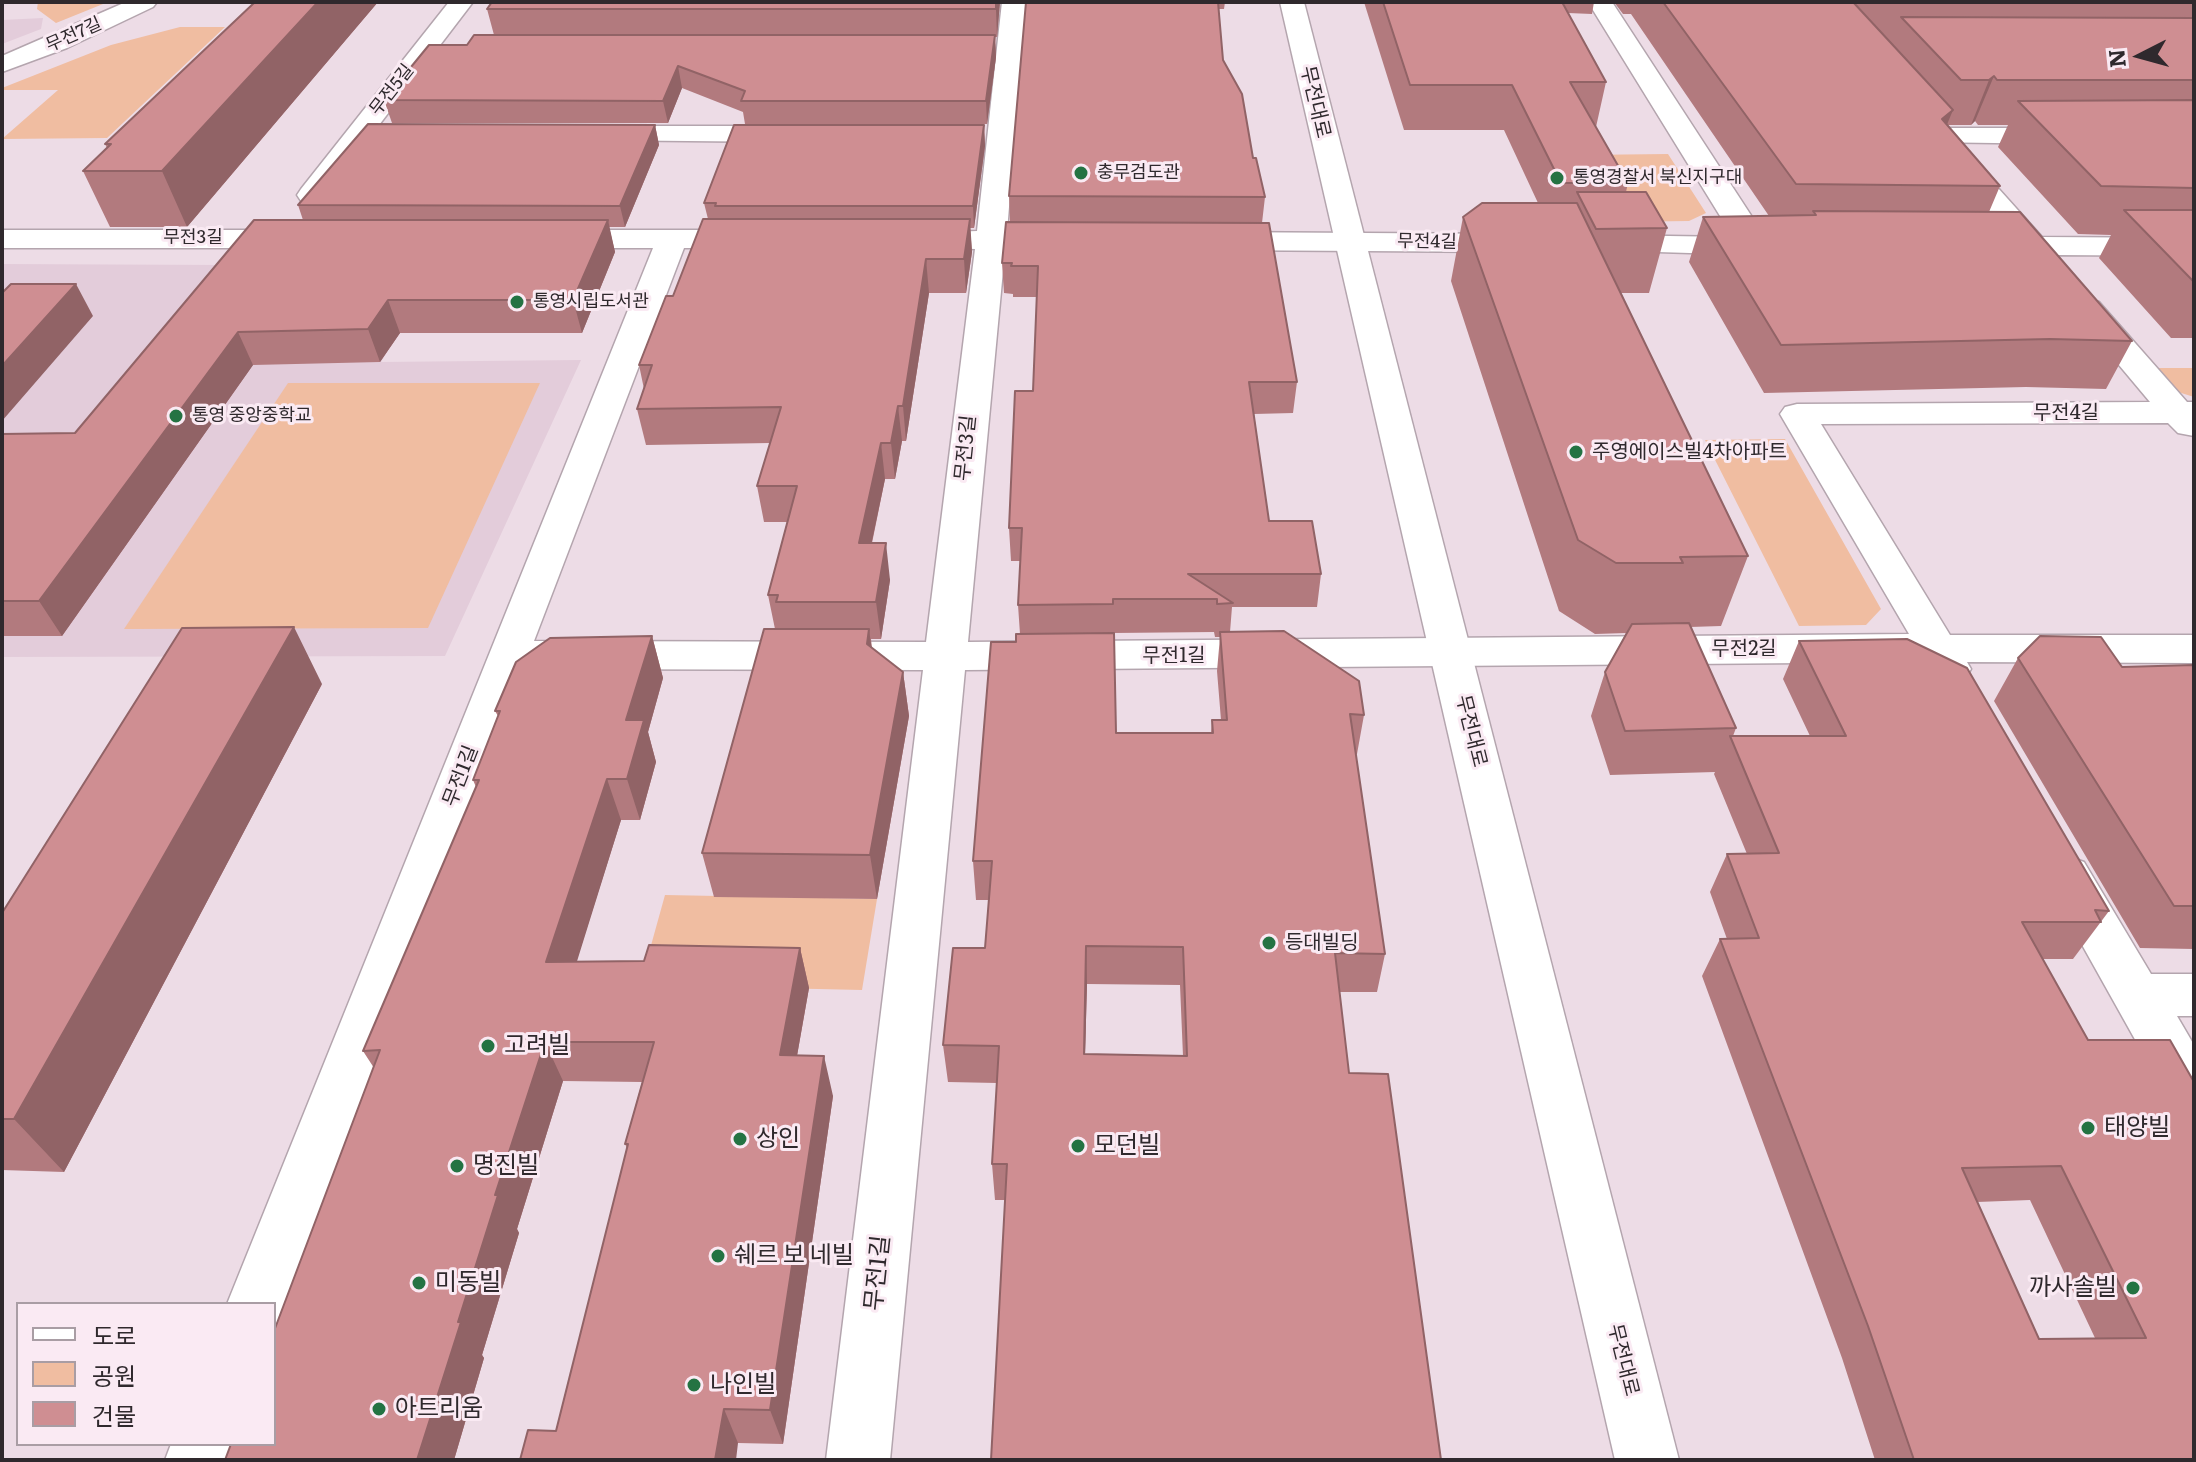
<!DOCTYPE html>
<meta charset="utf-8">
<style>
body{margin:0}
#map{position:relative;width:2196px;height:1462px;overflow:hidden;background:#eddce6;font-family:Literata,"Noto Sans KR",serif}
canvas{display:block}
.frame{position:absolute;inset:0;border:4px solid #2f292d;pointer-events:none}
.legend{position:absolute;left:16px;top:1302px;width:260px;height:144px;box-sizing:border-box;background:#faeaf3;border:2px solid #a99da4;margin:0;padding:10px 14px;list-style:none;font-size:24px;color:#2f292d}
.legend li{display:flex;align-items:center;gap:16px;height:40px}
.legend b{width:40px;border:2px solid #a99da4}
.north{position:absolute;left:2100px;top:16px;width:80px;height:80px;-webkit-text-stroke:6px #faeaf3;paint-order:stroke;rotate:264deg;font-size:22px;font-weight:700;line-height:32px;text-align:center;color:#2f292d}
.north::after{content:'';display:block;margin:auto;width:28px;height:36px;background:#2f292d;clip-path:polygon(50% 0,100% 100%,50% 72%,0 100%)}
</style>
<div id="map">
<canvas width="2196" height="1462"></canvas>
<div class="frame"></div>
<ul class="legend">
<li><b style="height:10px;background:#fff"></b>도로</li>
<li><b style="height:22px;background:#f0bda1"></b>공원</li>
<li><b style="height:22px;background:#cf8e92"></b>건물</li>
</ul>
<div class="north">N</div>
</div>
<script>
const g = document.querySelector('canvas').getContext('2d');
g.lineJoin = 'round';
function paint(path, color) { g.fillStyle = color; g.fill(path, 'evenodd'); }
function strokePath(path, color, width, dash) { g.strokeStyle = color; g.lineWidth = width; g.lineCap = dash ? 'butt' : 'round'; g.setLineDash(dash || []); g.stroke(path); }
function label(font, color, halo, rows, align = 'center') {
  g.font = font + ' Literata,"Noto Sans KR",serif'; g.lineWidth = 6; g.setLineDash([]); g.textBaseline = 'middle'; g.strokeStyle = halo; g.fillStyle = color; for (const [text, x, y, turn = 0] of rows) {
    g.save(); g.translate(x, y); g.rotate((+turn || 0) * Math.PI / 180); g.textAlign = isNaN(turn) ? turn : align; if (halo) g.strokeText(text, 0, 0); g.fillText(text, 0, 0); g.restore();
  }
}
paint(new Path2D(`
 M43 18 41 29 2 44V20Z
 M2 264 440 266 381 362 581 360 445 656 2 657Z`), '#e3ccda');
paint(new Path2D(`
 M38 2H108L56 23 37 9Z
 M180 27H225L107 138 2 139 58 90H2V88L111 45Z
 M1668 154 1706 213 1689 221 1616 222 1580 155Z
 M2155 368H2194V397L2175 391Z
 M288 383H540L428 628 124 629Z
 M1785 439 1881 609 1866 625 1799 626 1705 440Z
 M665 895 877 899 862 990 640 985Z`), '#f0bda1');
const minor = new Path2D(`
 M126 2H157L153 7 67 48 2 72V56Z
 M449 2H473L321 201 311 204 301 201 297 195 301 189Z
 M1002 2H1026L1007 231 1075 234 1079 240 1075 246 1005 249 968 642 1909 634 1780 414 1785 407 1797 404 2150 402 2072 309 2077 302 2088 299 2099 302 2187 402H2194V436L2178 433 2168 423 1821 424 1950 635H2194V663L1967 662 1971 669 1965 679 1950 683 1935 679 1925 662 965 670 890 1460H826L923 670 524 669 278 1325 274 1326V1304H227L653 248H552L541 245 537 239 541 233 552 230H756L767 233 771 239 767 245 756 248H684L534 641 926 642 975 249 901 246 897 240 901 234 977 231Z
 M1588 2H1612L1771 246 1767 252 1754 255 1593 250 1589 244 1593 238 1604 235 1733 237Z
 M597 126H788L798 128 801 134 798 140 788 142 587 140 584 134 587 128Z
 M1936 128H2062L2072 130 2075 136 2072 142 2062 144 1926 142 1923 136 1926 130Z
 M1953 147 1963 149 2042 237 2194 238V256L2057 255 2054 263C2041 267 2034 265 2025 255L1977 252 1973 246 1977 240 2009 237 1939 155 1943 149Z
 M2 230H300L311 233 315 239 311 245 300 248H2Z
 M1212 232 1516 234 1527 237 1531 243 1527 249 1516 252 1212 250 1201 247 1197 241 1201 235Z
 M2067 856 2084 862 2151 974H2194V1016H2177L2194 1045V1118L2175 1111 2043 875 2050 862Z
 M171 1444H235L229 1460H165Z`);
const tertiary = new Path2D(`
 M1280 2H1304L1679 1460H1615Z`);
strokePath(minor, '#b4a5ae', 3);
strokePath(tertiary, '#b4a5ae', 3);
paint(minor, '#fff');
paint(tertiary, '#fff');
paint(new Path2D(`
 M255 2H378L187 227H110L83 171 107 148 105 144Z
 M492 2H1000L997 37H995L996 57 987 124H745L743 112 682 88 668 123H392L384 100 467 45 494 35 487 9Z
 M1026 2H1225L1224 9H1218L1223 60 1265 197 1262 223 1297 382 1293 413 1254 414 1269 521 1321 574 1317 607H1232L1230 632 1364 715 1357 754H1356L1385 954 1377 992H1339L1006 1200H995L992 1164 997 1083 948 1082 943 1045 985 948 989 900H976L973 861 1016 642 1020 634 1018 605 1021 561H1011L1009 528 1033 391 1037 297H1013V294L1004 293 1002 263 1010 222 1009 196ZM1214 632 1215 637H1220L1217 671 1221 720H1212L1211 733H1116L1113 633ZM1087 984 1180 985 1183 1056 1085 1055Z
 M1364 2H1594L1592 14 1568 13 1606 82 1596 127 1628 183 1626 192 1667 228 1649 293H1621L1748 556 1721 626 1690 627 1736 728 1733 736H1810L1783 679 1799 641 2109 911 2073 959H2043L2194 1460H1875L1842 1358 1702 976 1720 939H1727L1710 892 1727 854H1747L1714 774 1715 772 1610 775 1591 716 1605 672 1626 633 1595 634 1559 611 1451 281 1463 217 1538 203 1504 130H1404ZM2030 1200 2095 1338 2039 1339 1977 1202Z
 M1614 2H2194V338H2171L2099 258 2111 235 2078 234 1998 147 2008 125H1978L1975 121 1971 125H1947L2000 186 1989 212 2132 341 2106 389 2026 387 1764 393 1689 262 1703 217 1769 216 1631 14H1623Z
 M655 125 659 145 625 227H609L615 252 582 333H400L380 362 253 365 62 636H2V434L75 433 303 220 298 205Z
 M984 125 985 146 974 228H970L972 252 966 293H929L906 441H902L895 479H885L872 543 890 580 881 639H871L872 648 903 672 909 716 877 899 714 897 702 853 775 629 768 595 787 522H764L757 486 770 443 646 445 637 409 644 389 639 365 673 296 708 219 704 203Z
 M652 636 663 678 648 732 656 762 640 820H621L576 962 644 961 800 948 809 988 797 1056 833 1096 783 1444 738 1443 556 1431 627 1148 625 1144 642 1082 563 1081 517 1229 519 1233 482 1355 484 1358 454 1460H225L374 1068 363 1051 476 787 473 780 498 716 495 711Z
 M2018 658 2122 667 2194 665V949L2140 948 1994 701Z
 M322 684 64 1172 2 1170V913Z`), '#b27a7e');
paint(new Path2D(`
 M318 2H378L187 227 162 171Z
 M996 2H1000L997 37 996 9Z
 M995 35 996 57 987 124 986 101Z
 M678 66 682 88 668 123 663 101Z
 M1994 76 1975 121 1971 125 1989 80Z
 M1953 110 1934 156 1942 119Z
 M655 125 659 145 625 227 620 206Z
 M984 125 985 146 974 228 973 206Z
 M970 219 972 252 966 293 964 259Z
 M608 220 615 252 582 333 573 300Z
 M926 259 929 293 906 441 903 406Z
 M76 284 93 316 2 421V366Z
 M388 300 400 333 380 362 368 329Z
 M238 332 253 365 62 636 39 601Z
 M898 406 902 441 895 479 891 443Z
 M881 443 885 479 864 579 859 543Z
 M886 543 890 580 881 639 876 602Z
 M294 627 322 684 64 1172 14 1119Z
 M869 629 875 673 867 644Z
 M652 636 663 678 648 732 656 762 640 820 627 779 626 720Z
 M903 672 909 716 877 899 870 855Z
 M607 779 621 820 564 1003 546 962Z
 M1086 946 1087 984 1084 1092V1054Z
 M800 948 809 988 790 1095 780 1055Z
 M545 1042 563 1081 517 1229 519 1233 482 1355 484 1358 454 1460H417L495 1195Z
 M824 1056 833 1096 783 1444 770 1410Z
 M724 1409 738 1443 736 1460H715Z`), '#916366');
const building = new Path2D(`
 M255 2H318L162 171H83L111 144H105Z
 M492 2H996V9H487Z
 M1026 2H1218L1223 60 1242 94 1253 158H1256L1265 197 1009 196Z
 M1383 2H1562L1606 82H1570L1628 183H1561L1512 85H1410Z
 M1663 2H1853L1953 110 1942 119 2000 186 1796 184Z
 M1901 17 2194 18V80H1997L1994 76 1989 80H1961Z
 M474 35H995L986 101H741L745 91 678 66 663 101 384 100 429 45H467Z
 M2194 100V188L2101 186 2018 101Z
 M368 124 655 125 620 206 298 205Z
 M734 125H984L973 206H715L716 203H704Z
 M1577 192H1646L1667 228 1596 229Z
 M1482 203H1577L1748 556 1680 557 1683 563H1616L1578 540 1463 217Z
 M2124 210H2194V282Z
 M1813 211 2020 212 2132 341 2050 339 1781 345 1703 217 1816 215Z
 M703 219H970L964 259H926L903 406H898L891 443H881L859 543H886L876 602H776L778 595H768L797 486H757L781 407 637 409 652 365H639L666 296H673Z
 M254 220H608L573 300H388L368 329 238 332 39 601H2V434L75 433Z
 M1006 222 1269 223 1297 382H1249L1269 521H1312L1321 574H1188L1233 603 1217 604V599H1113V604L1018 605 1022 528H1009L1015 391H1033L1038 266H1011L1012 263H1002Z
 M11 284H76L2 366V293Z
 M1689 623 1736 728 1625 731 1605 672 1632 624Z
 M294 627 14 1119H2V913L182 628Z
 M764 629H869L867 644 903 672 870 855 702 853Z
 M1284 631 1359 681 1364 715 1350 714 1385 954 1335 953 1349 1073 1388 1074 1441 1460H991L1007 1164H992L999 1046 943 1045 953 948H985L992 861H973L991 642H1016V634L1114 633 1116 733H1213L1212 720H1227L1220 632ZM1086 946 1183 947 1187 1056 1084 1054Z
 M652 636 626 720H644L627 779H607L546 962 644 961 649 945 800 948 780 1055 824 1056 770 1410 724 1409 715 1460H520L528 1430 556 1431 628 1144H625L654 1042H545L495 1195H498L458 1322H461L417 1460H225L231 1444H274V1331L380 1050 363 1051 479 780H473L500 711H495L516 662 550 638Z
 M2040 636 2101 637 2122 667 2194 665V906H2174L2018 658Z
 M1907 639 1967 668 2109 911 2095 910 2101 922H2022L2088 1040H2170L2194 1082V1460H1914L1868 1326 1720 939 1759 938 1727 854 1779 853 1730 736H1846L1799 641ZM2061 1166 2146 1338 2039 1339 1962 1168Z`);
paint(building, '#cf8e92');
strokePath(building, '#916366', 2);
for (const [x, y, r, color] of [
 [1081,173,8,"#247343"],
 [1557,178,8,"#247343"],
 [517,302,8,"#247343"],
 [176,416,8,"#247343"],
 [1576,452,8,"#247343"],
 [1269,943,8,"#247343"],
 [488,1046,8,"#247343"],
 [2088,1128,8,"#247343"],
 [740,1139,8,"#247343"],
 [1078,1146,8,"#247343"],
 [457,1166,8,"#247343"],
 [718,1256,8,"#247343"],
 [419,1283,8,"#247343"],
 [2133,1288,8,"#247343"],
 [694,1385,8,"#247343"],
 [379,1409,8,"#247343"]
]) { const dot = new Path2D(); dot.arc(x, y, r, 0, 2 * Math.PI); g.fillStyle = color; g.fill(dot); strokePath(dot, '#faeaf3', 3); }
label('18px', '#2f292d', '#faeaf3', [
 ["무전7길",74,35,-24],
 ["무전5길",392,90,-52],
 ["무전3길",193,238],
 ["무전4길",1427,242,1]
]);
label('18px', '#2f292d', '#faeaf3', [
 ["충무검도관",1097,173],
 ["통영경찰서 북신지구대",1573,178],
 ["통영시립도서관",533,302],
 ["통영 중앙중학교",192,416]
], 'left');
label('20px', '#2f292d', '#faeaf3', [
 ["무전대로",1315,102,77],
 ["무전4길",2066,413],
 ["무전3길",966,448,-84],
 ["무전2길",1744,649],
 ["무전1길",1174,656],
 ["무전대로",1471,731,76],
 ["무전1길",461,776,-69],
 ["무전대로",1623,1360,76]
]);
label('20px', '#2f292d', '#faeaf3', [
 ["주영에이스빌4차아파트",1592,452],
 ["등대빌딩",1285,943]
], 'left');
label('24px', '#2f292d', '#faeaf3', [
 ["고려빌",504,1046],
 ["태양빌",2104,1128],
 ["상인",756,1139],
 ["모던빌",1094,1146],
 ["명진빌",473,1166],
 ["쉐르 보 네빌",734,1256],
 ["미동빌",435,1283],
 ["까사솔빌",2117,1288,"right"],
 ["나인빌",710,1385],
 ["아트리움",395,1409]
], 'left');
label('24px', '#2f292d', '#faeaf3', [
 ["무전1길",878,1273,-84]
]);
</script>
